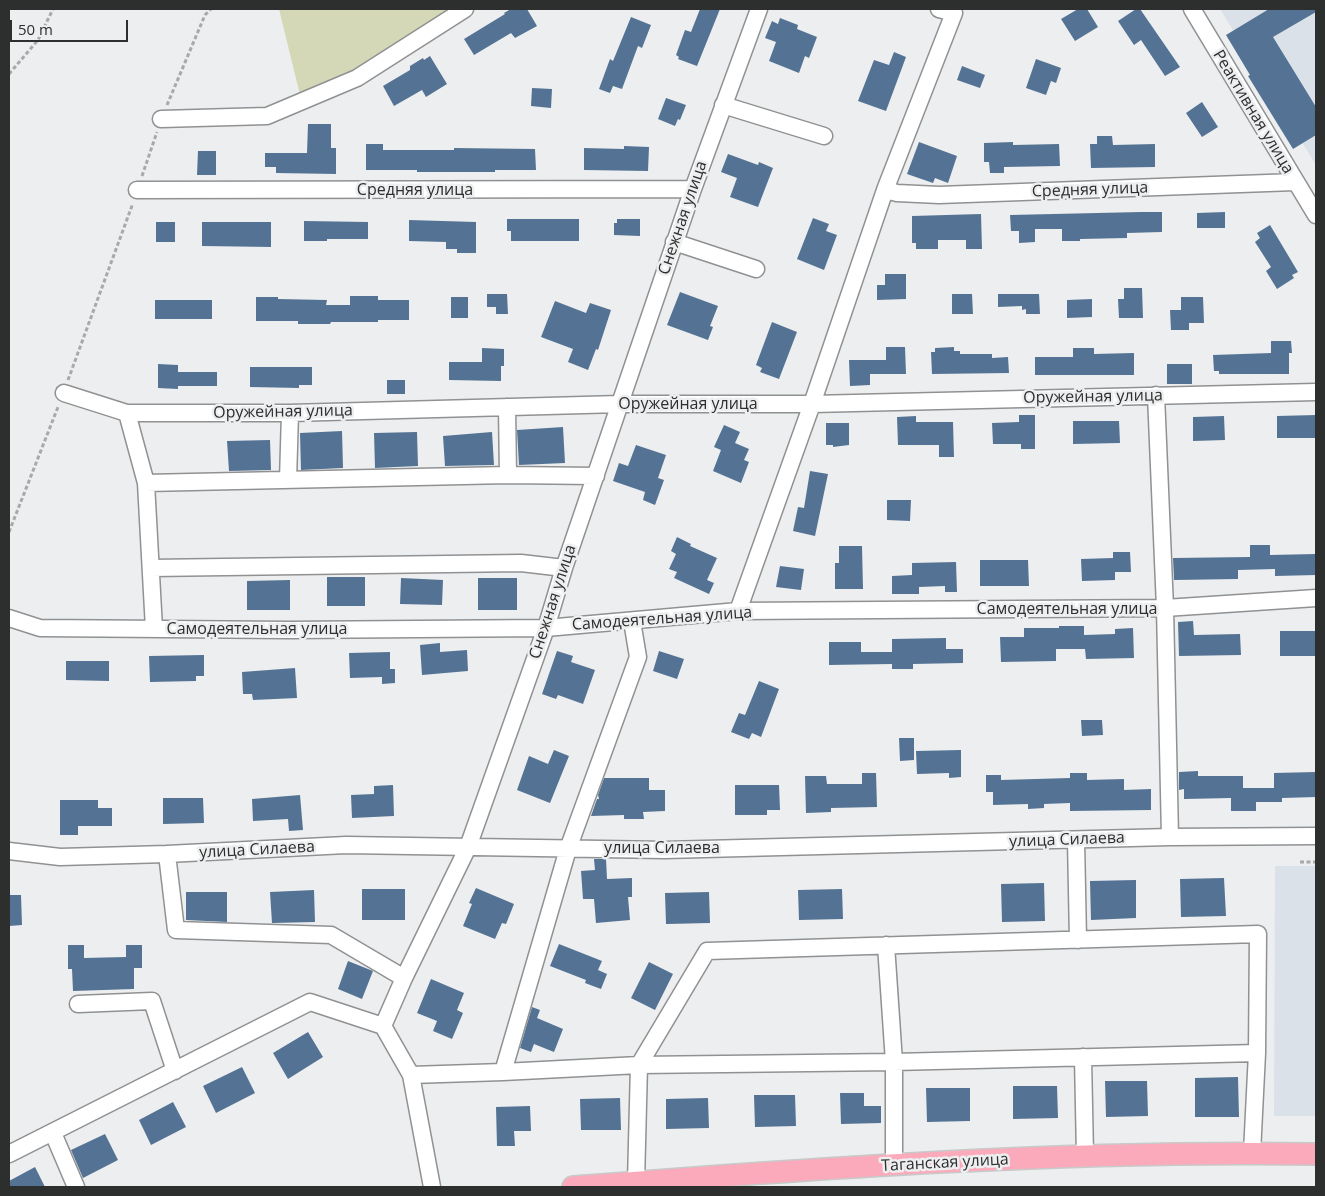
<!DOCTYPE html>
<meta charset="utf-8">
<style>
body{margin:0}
#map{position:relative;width:1325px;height:1196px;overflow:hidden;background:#edeeef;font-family:"Open Sans",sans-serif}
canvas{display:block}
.frame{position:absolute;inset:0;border:10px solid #2d2e2e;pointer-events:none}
.scale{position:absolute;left:10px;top:20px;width:118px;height:22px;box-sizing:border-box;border:2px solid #2d2e2e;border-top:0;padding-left:6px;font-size:15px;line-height:18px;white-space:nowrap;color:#2d2e2e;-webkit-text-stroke:4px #edeeef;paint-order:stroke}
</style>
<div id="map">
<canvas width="1325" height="1196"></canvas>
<div class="frame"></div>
<div class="scale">50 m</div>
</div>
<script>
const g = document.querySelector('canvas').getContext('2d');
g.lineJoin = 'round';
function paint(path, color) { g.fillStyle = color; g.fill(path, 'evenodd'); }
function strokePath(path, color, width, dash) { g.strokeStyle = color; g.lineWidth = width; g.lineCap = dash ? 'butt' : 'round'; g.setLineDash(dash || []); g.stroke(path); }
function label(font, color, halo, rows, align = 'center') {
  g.font = font + ' "Open Sans",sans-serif'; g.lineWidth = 5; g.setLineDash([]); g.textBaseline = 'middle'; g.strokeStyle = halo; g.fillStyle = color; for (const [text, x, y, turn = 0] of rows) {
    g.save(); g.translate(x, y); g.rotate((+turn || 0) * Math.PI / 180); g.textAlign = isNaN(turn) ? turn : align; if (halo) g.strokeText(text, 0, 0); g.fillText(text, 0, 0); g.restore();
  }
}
paint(new Path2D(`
 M1220 9H1316V165Z
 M1275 866H1316V1116H1274Z`), '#dbe1e8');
paint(new Path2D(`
 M279 9H450L354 70 300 95Z`), '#d4d8b6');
paint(new Path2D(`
 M511 9H527L537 26 515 38 511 33 474 55 464 39 505 14 504 13Z
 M700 9H720L697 66 678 59 679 57 676 55 685 30 691 32Z
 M1078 9H1087L1098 27 1075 41 1061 19Z
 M1136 9H1140L1180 67 1165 76 1141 40 1134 45 1118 21Z
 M1269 9H1316V12L1273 37 1316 107V135L1293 149 1248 76 1250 75 1226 35Z
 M631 17 651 25 642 48 638 46 622 89 613 86 610 93 599 89 610 59 613 61Z
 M780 18 798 25 797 29 817 37 809 58 805 56 799 73 769 61 776 42 765 38 772 21 778 24Z
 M894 52 906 57 886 111 858 101 874 60 889 65Z
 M430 56 447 84 426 97 422 90 394 106 383 86 410 70V66L423 58 424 60Z
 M1036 59 1061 68 1056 83 1051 81 1046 95 1026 88Z
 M962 66 985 75 980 88 957 80Z
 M532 88 552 89 551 108 531 106Z
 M666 98 686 105 680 120 678 119 675 126 658 119Z
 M1202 102 1218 127 1202 137 1186 113Z
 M308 124H331V148H336V174L276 173V167H265V153H307Z
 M1097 136H1112L1113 145 1155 144V167L1091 168 1090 144H1097Z
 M919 142 957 156 948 183 935 178 933 183 907 174Z
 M1013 142V145L1059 144 1060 166 1004 167V173H990L989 162H984V143Z
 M366 144H383V150H454V148L535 149 536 170H495V172H417V170H366Z
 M624 146 649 147 648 171 584 170V148L624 149Z
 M198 151H216V175H197Z
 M728 154 758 165 759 162 773 168 758 207 730 197 737 178 721 172Z
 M1141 212H1162V232L1127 233V238L1080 239V241H1062V229H1035V242L1019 243V231H1011L1010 215Z
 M1225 212V228H1197V213Z
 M981 214 982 249H966V240H938V249H916V243H912V216Z
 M813 218 829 224 826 231 837 235 824 270 797 259Z
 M507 219H579V241H511V231H507Z
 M617 219H640V236L614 235V223H617Z
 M409 220 476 222V253H457V249H446V242L409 241Z
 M304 221 368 222V239H327V241H304Z
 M156 222H175V242H156Z
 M202 222H271V247L202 246Z
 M1270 225 1298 272 1292 275 1294 278 1277 289 1266 271 1271 267 1255 242 1260 238 1257 233Z
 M885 274H906V299L877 300V285H885Z
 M1124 288H1142L1143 318H1119L1118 299H1124Z
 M680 292 718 306 710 326 713 327 708 340 667 325Z
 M487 294H507L508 314H496V307H487Z
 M952 294H972L973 314H952Z
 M998 294H1039L1040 314H1026V309L1022 310V306L998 307Z
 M350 296H378V300H409V320H378V322H331L330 324H298V321H256V297H278V299L327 300 326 305H350Z
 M451 297H468V318H451Z
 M1181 297H1203L1204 323H1189V330H1171L1170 310H1181Z
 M1092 299V317L1067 318V300Z
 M155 300H212V319H155Z
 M555 301 586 313 590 303 611 310 598 350 596 349 588 370 568 362 573 349 541 337Z
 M772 322 797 332 779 379 760 372 762 368 756 365Z
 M1271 341H1291L1292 353H1289V374H1219V371H1214L1213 355 1271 353Z
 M886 347H905L906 374H870V385L850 386 849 360H886Z
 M954 347V351H960V354H992V358L1008 357 1009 373 932 374 931 352H935V348Z
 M482 348 504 349V366H501V381L449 380V362H482Z
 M1073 348H1094V354L1134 353V375H1035V357H1073Z
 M158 364 178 365V372H217V386H178V389L158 388Z
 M1167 364H1192V384H1167Z
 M250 367H312V385H299V388L250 387Z
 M387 380H405V394H387Z
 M1019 415H1035V449H1021V444H993L992 423 1019 422Z
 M1316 415V438H1277V416Z
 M916 416V422H953L954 457H939V445H898L897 417Z
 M1224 416 1225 440 1193 441V417Z
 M1073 421H1119L1120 443 1073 444Z
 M826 423H849V445L833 447V445H826Z
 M724 425 740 432 735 443 749 449 744 460 749 462 741 483 713 471 721 450 714 447Z
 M563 427 565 463 519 465 517 430Z
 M342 431 343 468 301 470 300 433Z
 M417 432 418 466 375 468 374 433Z
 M492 432 494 465 445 466 443 436Z
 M270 440 271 470 229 471 227 441Z
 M636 445 666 455 658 478 664 480 655 505 643 500 645 492 613 481 619 463 628 466Z
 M810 471 828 474 815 536 793 531 798 507 804 508Z
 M887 500H911L910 521 887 520Z
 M677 537 691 544 690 546 717 558 707 580 714 583 709 594 674 578 677 572 669 569 676 554 671 551Z
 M1250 545H1270V555L1316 554V575L1275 576V569L1238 570V579L1174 580 1173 558 1250 557Z
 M839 546H862L863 589H835V563H839Z
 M1113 552H1130L1131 572H1115V580L1082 581 1081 559 1113 558Z
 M980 560H1028L1029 586H980Z
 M956 562 957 592H945V586L919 587V594H892V576L912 575V563Z
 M780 566 804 569 801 590 776 587Z
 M327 577H365V606H327Z
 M401 578 443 580 442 605 400 604Z
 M478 578H517V610H478Z
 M290 580V610H247V581Z
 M1193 621 1194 635 1240 634 1241 655 1179 656 1178 622Z
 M1059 626H1084V635L1115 634V629L1133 628 1134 658 1086 659 1085 649H1056V661L1001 662 1000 637H1024V628H1059Z
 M1280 631H1316V656H1280Z
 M946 638V649H963V663L913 664V669H892V664L829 665V642H861V652H892V639Z
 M440 643V652L467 650 468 671 422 675 420 645Z
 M557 651 573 656 571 662 595 670 583 704 558 695 556 699 542 694Z
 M659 651 684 659 677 679 653 671Z
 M390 652V669H395V683L382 684V677L350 678 349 653Z
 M204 655V676H196V681L150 682 149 656Z
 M66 661H109V681L66 680Z
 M295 668 297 698 253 700 252 694H243L242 672Z
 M759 681 779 689 761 737 752 733 749 739 731 732 739 713 745 715Z
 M1081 720H1102L1103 735 1082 736Z
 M899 738H914V760L900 761Z
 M554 750 569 756 550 803 517 790 529 756 548 764Z
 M961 750V777L949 778V773L917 774 916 751Z
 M1198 771V776H1243V788H1274V773L1316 772V797L1282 798V802H1256V811H1231V798L1184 799V789L1179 790V772Z
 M862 773H876L877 807 831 808V812L806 813 805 776H826L827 784H862Z
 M1070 773H1087V780L1124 779V790L1151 789V810L1070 811V803L1044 804V808L1028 809V804L993 805V792H986V775H1001V780L1070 778Z
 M604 778H649V790H665V811L643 812 644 819H624V815L591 816 597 799H599L598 795Z
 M393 785 394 816 352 818 351 795 374 794V786Z
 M735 785H779L780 810H767V815H735Z
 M300 795 303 830 289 831 288 819 253 821 252 799Z
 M163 798H203L204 823 163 824Z
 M60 800H98V808H112V826H78V835H60Z
 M594 859H606L607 879 632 878V897H628L630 920 596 923 594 899H583L581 871 595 870Z
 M1224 878 1226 916 1181 917 1180 879Z
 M1136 880V918L1091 920 1090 881Z
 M1044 883 1045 921 1002 922 1001 884Z
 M476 888 514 904 506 924 502 923 495 939 463 926 472 904 469 903Z
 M362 889H405V920H362Z
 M842 889 843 919 799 920 798 890Z
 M314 890 315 922 272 923 270 892Z
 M186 892H227V922L186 920Z
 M709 892 710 923 666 924 665 893Z
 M9 895H21L22 925 9 926Z
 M559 944 602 961 598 970 607 974 601 989 585 983 586 980 550 966Z
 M68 945H84V958L126 957V945H142V968H134V989L73 991 72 969H68Z
 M348 961 373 971 362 999 338 989Z
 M649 962 673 974 655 1010 631 998Z
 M431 979 464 993 457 1010 463 1013 452 1039 433 1031 437 1021 417 1013Z
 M532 1007 540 1010 537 1018 563 1029 554 1052 534 1044 531 1052 520 1048Z
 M308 1032 323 1057 288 1079 273 1053Z
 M242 1067 255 1093 216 1113 203 1086Z
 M1238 1077 1239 1117H1195V1078Z
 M1105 1081H1147L1148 1116 1106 1117Z
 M1013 1086H1057L1058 1118 1013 1119Z
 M926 1088H970V1121L927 1122Z
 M840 1093H864V1106H881V1123L841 1124Z
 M754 1095H795L796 1126 755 1127Z
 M620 1098 621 1130H581L580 1099Z
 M708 1098 709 1128 666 1129V1099Z
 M173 1102 186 1127 151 1145 139 1120Z
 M530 1106 531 1131H514L515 1146H497L496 1107Z
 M105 1134 118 1160 83 1178 71 1150Z
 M35 1167 45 1187H9V1181Z`), '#547394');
const minor = new Path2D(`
 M1192 9 1316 215
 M723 105 824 136
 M161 119 267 116 357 78 465 9
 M137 190 693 189
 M885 190 897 193 939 195 1295 182
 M674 242 756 269
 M64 393 127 413H290L620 404H812L1316 392
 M1156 395 1165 608 1170 837
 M507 407 508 475
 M127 413 146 483 154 629
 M288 480 290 413
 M146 483 508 475 596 476
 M151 568 521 563 564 568
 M738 611 812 404 885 190 954 13 939 9
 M9 618 40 628 289 630 546 628 738 611 1165 608 1316 598
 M1076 840 1078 940
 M9 851 60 857 167 854 346 845 665 850 1170 837 1316 836
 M167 854 176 930 331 935 404 978
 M886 945 894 1062V1166
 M78 1004 152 1001 175 1071
 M1083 1057 1085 1156
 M503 1072 568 849 638 657 632 621
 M411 1075 503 1072 639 1065 707 951 1258 934 1257 1053
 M53 1133 76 1187
 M9 1154 310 1002 383 1026
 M636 1182 639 1065 894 1062 1257 1053 1252 1153
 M432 1187 411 1075 383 1026 404 978 468 847 546 628 564 568 693 189 759 9`);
const major = new Path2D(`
 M573 1187C820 1168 1068 1150 1316 1154`);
strokePath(minor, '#909192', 19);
strokePath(major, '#c8c9c9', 24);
strokePath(new Path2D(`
 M9 74 38 40 53 9
 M167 105 205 15 211 9
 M142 176 157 132
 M68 380 133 203
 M9 532 58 407
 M1300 862H1316`), '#a8a9aa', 3, [4, 2.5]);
strokePath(minor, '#fff', 16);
strokePath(major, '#fbaabb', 21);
label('16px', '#2d2e2e', '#edeeef', [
 ["Реактивная улица",1253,112,59],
 ["Средняя улица",415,190],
 ["Средняя улица",1090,190,-2],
 ["Снежная улица",683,218,-71],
 ["Оружейная улица",1093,397,-1],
 ["Оружейная улица",688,404],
 ["Оружейная улица",283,412,-1],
 ["Снежная улица",553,602,-72],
 ["Самодеятельная улица",1067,609],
 ["Самодеятельная улица",662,619,-4],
 ["Самодеятельная улица",257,629],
 ["улица Силаева",1067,840,-2],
 ["улица Силаева",662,848],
 ["улица Силаева",257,850,-3],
 ["Таганская улица",945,1163,-3]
]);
</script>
